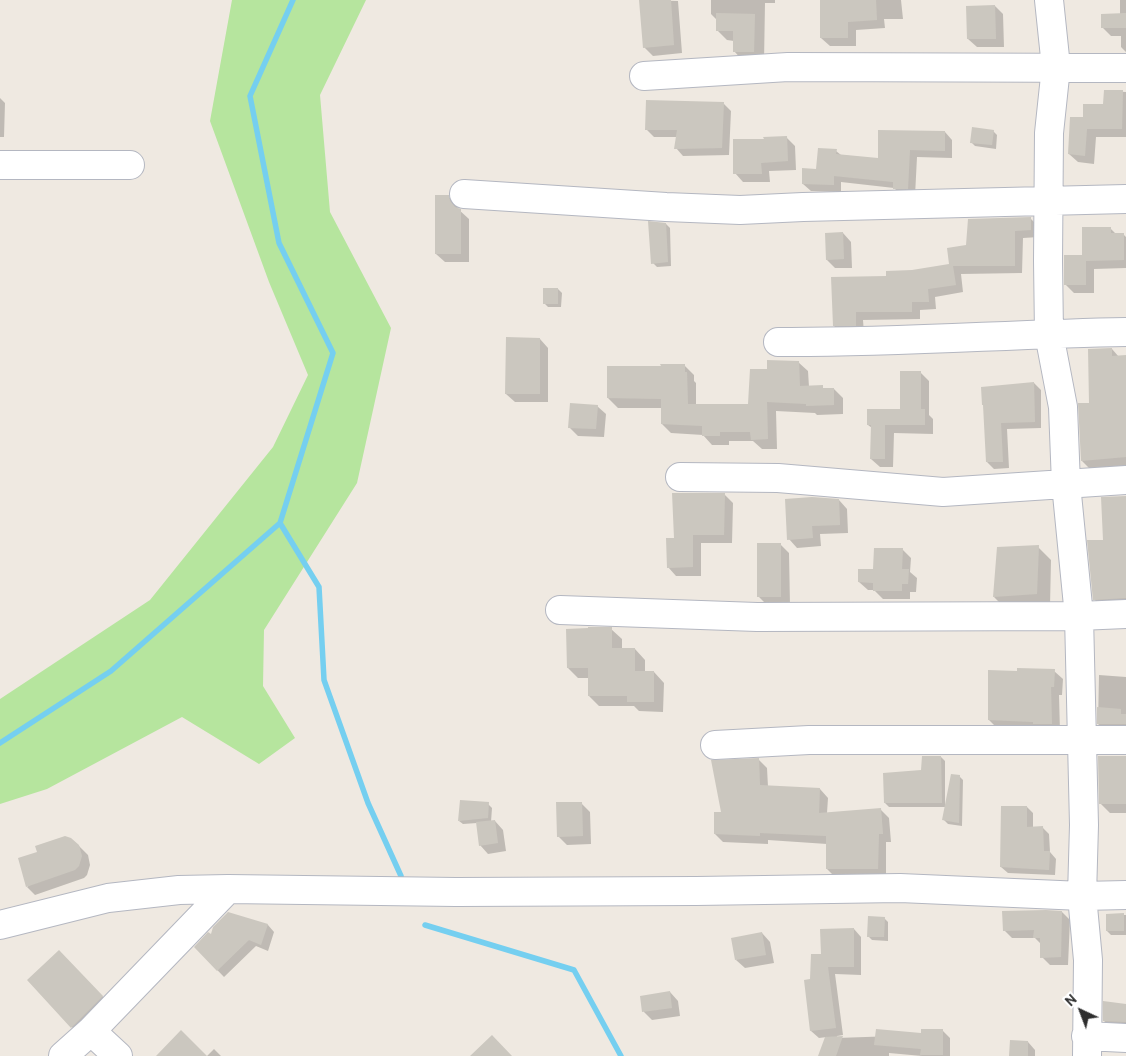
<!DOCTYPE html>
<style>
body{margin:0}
#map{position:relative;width:1126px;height:1056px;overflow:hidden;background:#efe9e1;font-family:Cabin,sans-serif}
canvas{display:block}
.north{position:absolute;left:1056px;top:986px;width:50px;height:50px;-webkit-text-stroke:4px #fff;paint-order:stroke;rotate:317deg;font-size:14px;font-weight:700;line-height:20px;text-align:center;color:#2e2e2e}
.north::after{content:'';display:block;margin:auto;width:18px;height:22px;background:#2e2e2e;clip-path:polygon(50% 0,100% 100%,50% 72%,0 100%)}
</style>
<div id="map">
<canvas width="1126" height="1056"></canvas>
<div class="north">N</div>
</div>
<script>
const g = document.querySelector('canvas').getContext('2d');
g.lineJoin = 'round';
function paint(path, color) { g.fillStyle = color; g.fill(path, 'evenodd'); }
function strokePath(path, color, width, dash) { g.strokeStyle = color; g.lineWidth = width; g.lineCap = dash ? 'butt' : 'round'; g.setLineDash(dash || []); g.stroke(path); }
paint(new Path2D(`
 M232 0H366L320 95 330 212 391 328 357 483 264 630 263 686 295 738 259 764 182 717 47 789 0 804V699L150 600 273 447 308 375 269 282 210 121Z`), '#b6e59e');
paint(new Path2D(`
 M641 0 678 1 682 53 653 56 644 47Z
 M711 0H775V3H765L764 62H744L734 51V41L727 40 717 30V20L711 14Z
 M857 0H904H901L903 19H884L885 28 856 30V46H830L821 38Z
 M1120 0H1126V52L1121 47V36H1111L1103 28 1120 14Z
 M995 6 1003 14 1004 47H977L968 39Z
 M1105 91 1126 92V137H1096L1094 164 1078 162 1069 154 1084 118 1105 106Z
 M0 98 5 103 4 137H0Z
 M724 104 731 111 729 155 683 156 676 148 677 137H654L646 129Z
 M993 131 997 135 996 149 975 146 971 142Z
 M945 132 952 140V158L917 157 915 196H902L894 188 841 182V192L811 191 803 184 836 151 841 155 879 159Z
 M786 137 795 146 796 170 769 171 770 182H743L735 173 765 140Z
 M448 196 457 205 458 209 469 219V262H445L436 254Z
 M1030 218 1038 226 1039 237 1023 238 1022 273 961 274 963 292 935 297 936 309 920 310V319L863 320 864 333 842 334 834 326 888 277 912 271 951 265 967 246Z
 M666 224 670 228 671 266 657 267 653 263Z
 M1110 228 1116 234H1123L1126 237V268L1094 269V293H1074L1065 284 1083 256Z
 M843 233 851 242 852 268H835L827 260Z
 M558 289 562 293 561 307H548L544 303Z
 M540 339 548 348V402H515L506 394Z
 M1112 349 1119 357 1126 356V466L1090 469 1082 461 1090 404Z
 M798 362 808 371 809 387H822L824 389H834L843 398V414L817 415 815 413 776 411 777 449H762L753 441H729V445H712L703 435 671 433 662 424V408H618L608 398 662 367 684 365 694 375V381L696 383V405L749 406 768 371Z
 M920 372 929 381V415L933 419V434L894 433 893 467H880L871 459 872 428 868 425 901 410Z
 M1034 383 1041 390V428L1007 429 1009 468 994 469 987 462 985 406Z
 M597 406 606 414 604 437 578 436 569 427Z
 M724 494 733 503 732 543H701V576H676L668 567 676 539Z
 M1126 497V607L1103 608 1094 599 1104 541Z
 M839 500 847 509 848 533 820 534 821 546 797 548 789 539Z
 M780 544 789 553 790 605H767L759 597Z
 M1038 547 1051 560 1050 606 1007 610 994 597Z
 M902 549 911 558 910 572 917 578 916 592H910V599H883L874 590H868L859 582Z
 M611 629 622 639V649H635L645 660V672H654L664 683 663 712 639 711 634 706H599L589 696V678H578L568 668Z
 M1054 671 1063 679 1062 695H1059L1060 732 997 728 989 720Z
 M1099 675 1126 677V733H1108L1098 724Z
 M941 757 945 761V807L959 776 963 780 962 826 948 824 944 820 946 807H889L885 803Z
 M1126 757V813H1110L1100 803Z
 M759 760 767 768 768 787 820 789 828 798 827 813 881 810 889 818 891 842H886V877H835L827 869V844L768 840V844L723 842 715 834 723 813Z
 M581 803 590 812 591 844 567 845 558 836Z
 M488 804 492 808 491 822 495 821 503 830 506 851 488 854 480 845 477 823 463 824 459 821Z
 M1027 807 1033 813V828H1043L1049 834 1050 852 1056 859 1055 875 1008 873 1001 867Z
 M79 846 88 855 90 865 87 875 84 878 35 895 27 887Z
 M1062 912 1070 920 1068 965H1050L1042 957 1041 944 1035 938H1012L1004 930Z
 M228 913 268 925 274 932 268 951 256 946 224 977 195 947 212 937Z
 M1107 915H1126V935H1111L1107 931Z
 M884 918 888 922V941L872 940 868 936Z
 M854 929 861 937V975L835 974 843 1035 837 1036V1038L922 1035 943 1031 950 1038V1056H922L889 1053V1056H820L827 1037 819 1038 811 1031V980L822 956Z
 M762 933 770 942 774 963 745 968 736 960Z
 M59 952 110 1004 79 1034 72 1027Z
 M670 992 678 1001 680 1016 652 1020 644 1012 641 997Z
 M1126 1005V1031L1113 1029 1104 1021Z
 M1028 1042 1035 1050V1056H1011Z
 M214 1049 221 1056H207Z`), '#0003');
strokePath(new Path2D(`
 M280 523 319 587 324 680 368 803 401 876
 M0 743 111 671 280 523 333 353 279 243 250 96 293 0
 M425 925 574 970 621 1056`), '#75cff0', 5.5);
paint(new Path2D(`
 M639 0H671L674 45 643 48Z
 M820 0H876L877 20 848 22V38H820Z
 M995 5 996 39H967L966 6Z
 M716 13 755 14 754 52H733V31H716Z
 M1126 13V28H1101V14Z
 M1104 90H1123L1122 129H1087L1085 156 1068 154 1070 117H1083V104H1103Z
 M646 100 724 102 722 148 674 149 677 130H645Z
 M972 127 994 130 992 145 970 143Z
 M878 130 945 131V151L910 150 908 189H893V182L834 176V185L802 184V168L816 169 818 148 837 149 836 154 878 158Z
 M787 136 788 161 761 163 762 174H733V139H764L763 137Z
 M435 195H449L450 201 455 207 461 209V254H435Z
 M1031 217V230L1015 231V266H953L956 285 928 289 929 302H912V312H856V326H833L831 277 886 276V271L912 270 949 264 947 248 966 245 968 219Z
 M648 221 666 223 668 262 651 264Z
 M1082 227H1111V233H1124V260L1086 261V285H1064V255H1082Z
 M843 232 844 259 826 260 825 233Z
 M543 288H558V304H543Z
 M506 337 540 338V394H505Z
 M1112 348V356L1126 355V457L1081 461 1078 403H1089L1088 349Z
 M767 360 799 361 800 386 823 385V388H834V405L806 406V404L767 402 768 439 751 440 750 432H720V436H702V426L661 424V399L607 398V366H661L660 364H685V372H687L688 404H748L750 369H767Z
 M900 371H921V409H925V425H885V459H870L871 425H867V409H900Z
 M1034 382 1035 422 1001 423 1003 462H986L983 405H982L981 387Z
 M570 403 598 405 596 429 568 428Z
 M672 493H725L724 535H693V567L667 568 666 538H674Z
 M1126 496V598L1093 600 1087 540H1103L1101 497Z
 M812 497 839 499 840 525 812 526 813 538 787 540 785 499Z
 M757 543H781V597H757Z
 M1039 545 1037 594 993 597 997 547Z
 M874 548H903L902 569H909L908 584H902V591H873V583L858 582V569H873Z
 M588 627H612V648H635V671H654V702H627V696H588V668H567L566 629 588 628Z
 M1017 668 1055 669 1054 687H1051L1052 724H1033V722L988 720V670L1017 671Z
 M1097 707 1121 709V714H1126V724H1097Z
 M922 756H941L942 803H884L883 773 921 770Z
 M1098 756H1126V804H1099Z
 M759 758 760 785 820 788 819 813 881 808 883 834H879L878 869H826V836L760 833V836L714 834V812H721L711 760Z
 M951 774 960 775 959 823 942 820Z
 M460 800 489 802 488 818 458 821Z
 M556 802H582L583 836 557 837Z
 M1001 806H1027V827L1043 826 1044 851H1050L1049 870 1000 867Z
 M495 820 498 843 479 846 476 822Z
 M65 836 71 838 79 845 82 856 79 866 75 870 26 887 18 858 37 852 35 846Z
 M1046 910 1062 911 1061 957 1040 958V938H1033L1034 930 1003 931 1002 911Z
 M228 912 268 924 261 945 249 940 217 971 194 947 208 932 211 934 213 927Z
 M1124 913V931H1106V914Z
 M868 916 885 917 884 937H867Z
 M854 928V967H828L836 1028 810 1031 804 980 810 979 811 954H821L820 929Z
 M762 932 766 955 735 960 731 938Z
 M59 950 103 996 71 1028 27 980Z
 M670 991 672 1008 642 1012 640 996Z
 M1103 1001 1126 1004V1022L1103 1021Z
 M876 1029 921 1033V1029H943V1055H920L921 1049 874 1045Z
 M181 1030 207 1056H156Z
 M492 1035 512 1056H470Z
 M843 1036 836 1056H818L825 1037Z
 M1010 1040 1028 1041V1056H1009Z`), '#cbc7bf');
const minor = new Path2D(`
 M1049 0 1056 67 1049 133 1048 261 1049 334 1063 407 1066 484 1079 616 1084 825 1082 896 1088 960 1087 1056
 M644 76 788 67 1126 68
 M0 165H130
 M464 194 666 207 740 210 803 207 1126 199
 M778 342C894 343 1010 334 1126 332
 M680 477 778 478 943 492 1126 480
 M560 610 757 617 1079 616 1126 614
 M715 745 809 740H1126
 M0 925 108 898 179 890 228 889 456 892 696 891 900 888 1082 896 1126 895
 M91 1031 118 1056
 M1086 1036 1126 1038
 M63 1056 91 1031 228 889`);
strokePath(minor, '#b4b7c1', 30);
strokePath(minor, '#fff', 28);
</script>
